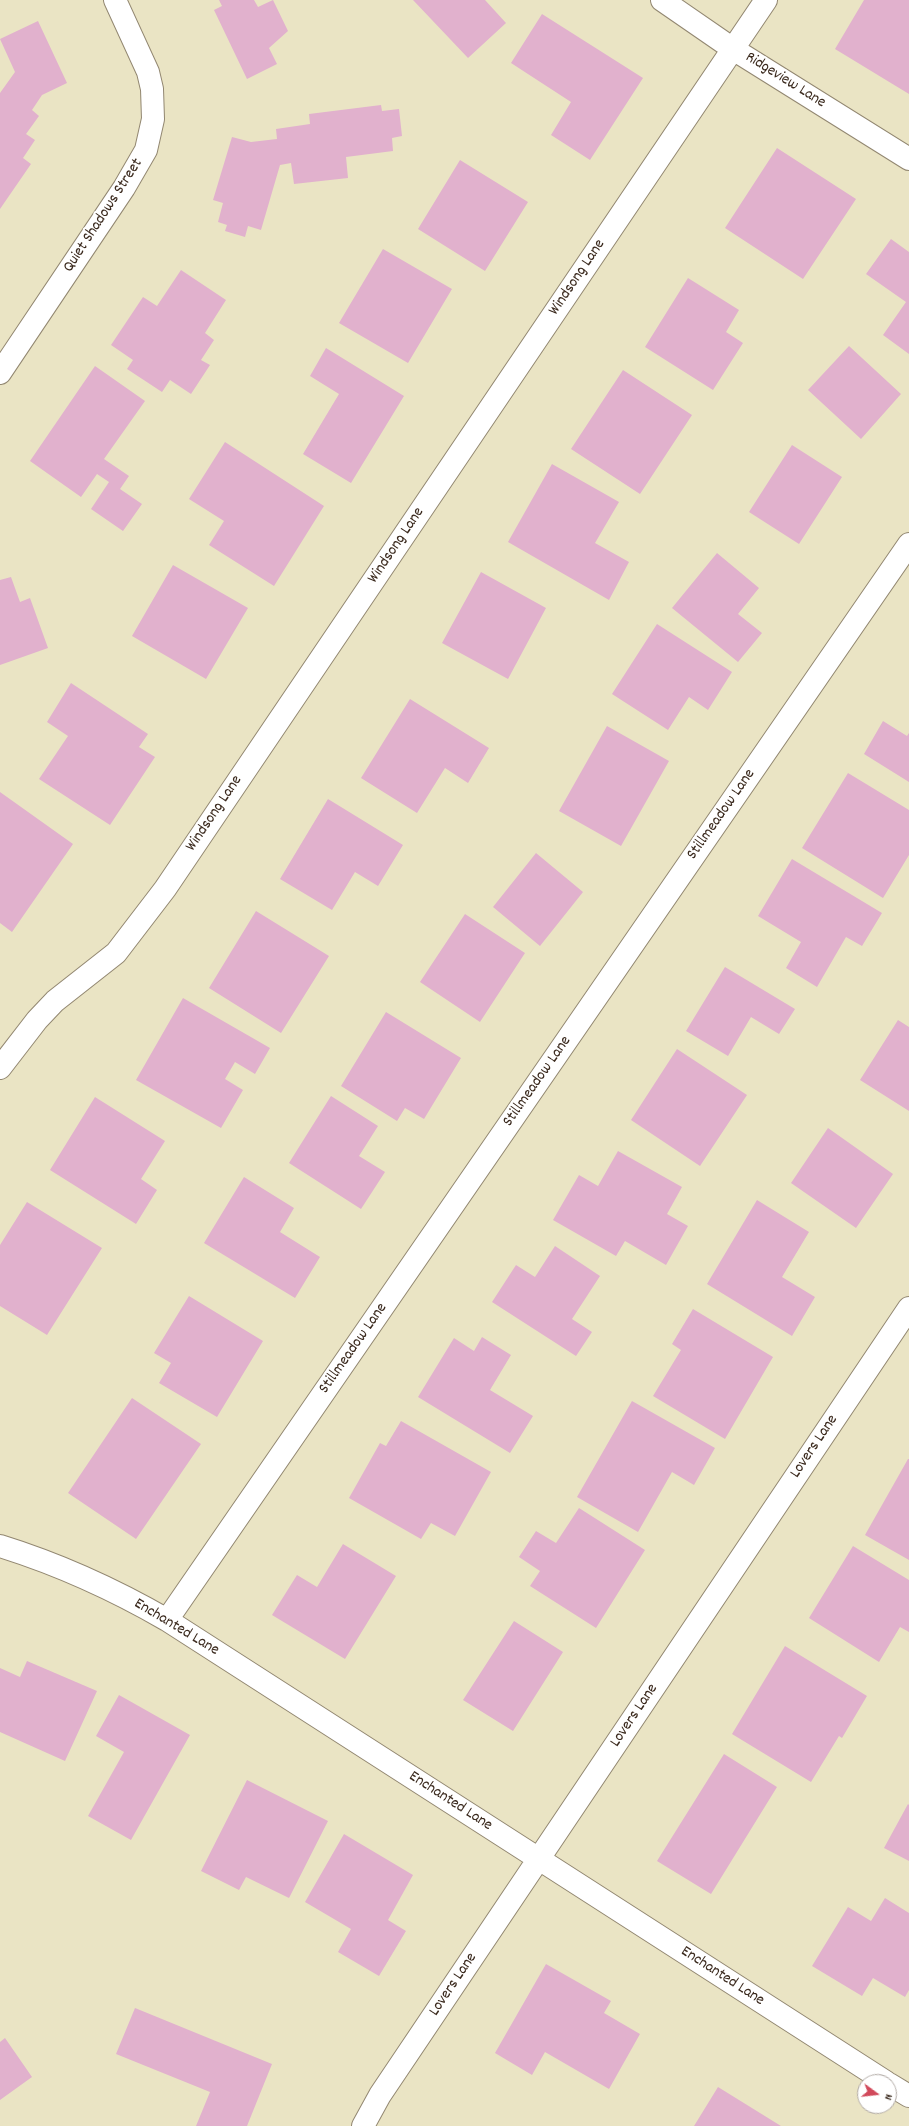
<!DOCTYPE html>
<style>
body{margin:0}
#map{position:relative;width:909px;height:2126px;overflow:hidden;background:#eae4c4;font-family:Dekko,sans-serif}
canvas{display:block}
.north{position:absolute;left:857px;top:2074px;width:40px;height:40px;box-sizing:border-box;background:#fff;border:1px solid #b1aaa5;border-radius:50%;rotate:105deg;font-size:11px;font-weight:700;line-height:16px;text-align:center;color:#3b2a1e}
.north::after{content:'';display:block;margin:auto;width:14px;height:18px;background:#d1495b;clip-path:polygon(50% 0,100% 100%,50% 72%,0 100%)}
</style>
<div id="map">
<canvas width="909" height="2126"></canvas>
<div class="north">N</div>
</div>
<script>
const g = document.querySelector('canvas').getContext('2d');
g.lineJoin = 'round';
function paint(path, color) { g.fillStyle = color; g.fill(path, 'evenodd'); }
function strokePath(path, color, width, dash) { g.strokeStyle = color; g.lineWidth = width; g.lineCap = dash ? 'butt' : 'round'; g.setLineDash(dash || []); g.stroke(path); }
function label(font, color, halo, rows, align = 'center') {
  g.font = font + ' Dekko,sans-serif'; g.lineWidth = 4; g.setLineDash([]); g.textBaseline = 'middle'; g.strokeStyle = halo; g.fillStyle = color; for (const [text, x, y, turn = 0] of rows) {
    g.save(); g.translate(x, y); g.rotate((+turn || 0) * Math.PI / 180); g.textAlign = isNaN(turn) ? turn : align; if (halo) g.strokeText(text, 0, 0); g.fillText(text, 0, 0); g.restore();
  }
}
paint(new Path2D(`
 M219 0H254L258 7 273 0 288 31 269 48 277 64 247 79 214 10 222 6Z
 M413 0H485L506 23 468 58Z
 M864 0H909V94L835 49Z
 M542 14 643 78 590 160 551 135 571 102 511 63Z
 M38 21 67 83 42 95 32 110 39 116 26 134 35 140 23 158 31 164 0 209V93L15 72 0 39Z
 M381 105 382 111 399 109 402 136 392 138 393 151 346 157 348 178 294 184 291 163 280 165 261 230 248 226 245 237 225 231 227 225 218 222 223 203 213 200 232 137 251 142 277 139 276 129 310 124 309 114Z
 M777 148 856 199 803 279 725 228Z
 M460 160 528 202 485 271 418 229Z
 M891 239 909 252V354L883 335 906 302 866 274Z
 M383 249 452 289 408 363 339 323Z
 M181 270 226 300 205 333 214 340 201 360 210 365 191 394 170 380 162 392 127 369 133 360 111 345 143 297 157 306Z
 M688 278 739 310 726 332 743 343 713 390 645 347Z
 M849 346 901 394 861 439 808 390Z
 M326 348 404 396 351 483 303 454 339 394 310 376Z
 M95 366 145 401 104 459 129 476 120 489 142 504 123 531 91 509 109 482 97 474 81 497 30 461Z
 M623 370 692 415 640 494 571 449Z
 M225 442 324 506 274 586 209 545 224 521 189 499Z
 M792 445 842 477 799 544 749 512Z
 M552 464 619 502 595 543 629 562 609 600 508 542Z
 M717 553 759 588 738 614 762 633 738 662 672 608Z
 M173 565 248 608 206 679 132 636Z
 M481 572 546 608 508 679 442 643Z
 M11 577 20 602 30 598 48 648 0 665V580Z
 M657 624 732 672 708 710 689 697 668 730 612 694Z
 M71 683 148 734 139 747 155 757 110 825 39 779 68 736 47 722Z
 M410 699 489 748 468 783 445 768 417 813 361 778Z
 M883 721 907 736 909 733V782L864 754Z
 M607 726 669 761 621 846 559 811Z
 M848 773 909 810V855L883 898 802 848Z
 M0 792 73 844 12 932 0 923Z
 M328 799 403 845 378 886 355 872 332 910 280 879Z
 M536 853 583 892 540 946 493 907Z
 M792 859 882 913 862 946 846 937 817 987 786 968 801 942 758 916Z
 M256 911 329 956 281 1033 209 988Z
 M465 914 525 953 480 1022 420 982Z
 M725 967 795 1009 779 1034 751 1017 728 1056 686 1031Z
 M183 998 270 1048 255 1074 235 1062 225 1079 243 1090 221 1128 136 1080Z
 M386 1012 461 1058 424 1119 405 1108 397 1121 341 1086Z
 M898 1020 909 1027V1111L860 1080Z
 M677 1049 747 1095 700 1166 631 1120Z
 M331 1096 378 1126 359 1156 385 1172 361 1209 289 1163Z
 M95 1097 165 1141 141 1179 157 1190 136 1224 50 1170Z
 M828 1128 893 1174 856 1228 791 1183Z
 M618 1151 682 1187 667 1214 688 1226 666 1265 625 1241 616 1256 553 1220 579 1175 598 1186Z
 M244 1177 294 1208 280 1232 320 1257 295 1298 204 1243Z
 M757 1200 809 1232 782 1277 815 1297 792 1336 707 1284Z
 M27 1202 102 1248 47 1335 0 1306V1245Z
 M555 1246 600 1276 572 1319 592 1332 576 1356 492 1302 516 1265 535 1277Z
 M189 1296 263 1341 217 1417 159 1383 171 1363 154 1353Z
 M693 1309 773 1357 725 1439 653 1396 681 1350 672 1344Z
 M482 1337 511 1355 490 1390 533 1416 510 1453 418 1397 454 1338 474 1351Z
 M132 1398 201 1444 136 1539 68 1493Z
 M632 1401 715 1448 694 1485 672 1472 638 1532 577 1497Z
 M401 1421 491 1472 455 1536 431 1523 421 1539 349 1498 380 1443 386 1446Z
 M908 1459H909V1560L865 1535Z
 M579 1508 645 1550 596 1628 530 1586 540 1571 519 1557 536 1531 556 1543Z
 M343 1544 396 1576 345 1659 272 1615 297 1575 317 1587Z
 M853 1546 909 1580V1632L900 1627 879 1662 809 1618Z
 M514 1621 563 1652 513 1731 463 1700Z
 M785 1646 867 1696 842 1738 839 1736 811 1782 732 1734Z
 M27 1661 97 1691 65 1761 0 1732V1668L20 1677Z
 M119 1695 190 1735 131 1840 88 1816 124 1752 96 1736Z
 M724 1754 777 1787 711 1894 657 1861Z
 M247 1780 328 1821 289 1898 246 1877 239 1890 201 1871Z
 M908 1804 909 1805V1861L884 1848Z
 M344 1834 413 1875 388 1920 406 1931 379 1976 338 1952 351 1929 305 1902Z
 M885 1898 909 1913V1990L905 1997 873 1978 862 1996 812 1966 848 1907 871 1921Z
 M546 1964 611 2001 604 2013 640 2034 609 2089 545 2052 532 2075 495 2053Z
 M135 2008 272 2064 247 2126H196L210 2092 116 2054Z
 M5 2038 32 2077 0 2100V2042Z
 M718 2087 781 2126H694Z`), '#e1b1cd');
const minor = new Path2D(`
 M662 0 733 49 909 159
 M0 373 124 188 146 150 153 119 152 89 148 72 115 0
 M0 1068 37 1020 55 1001 116 953 165 889 766 0
 M0 1546C58 1564 115 1590 167 1620L886 2082
 M167 1620 909 544
 M889 2084 909 2096
 M363 2126 380 2095 909 1308`);
strokePath(minor, '#928771', 24);
strokePath(minor, '#fff', 22);
label('16px', '#3b2a1e', '#fff', [
 ["Ridgeview Lane",785,81,32],
 ["Quiet Shadows Street",104,216,-57],
 ["Windsong Lane",578,278,-56],
 ["Windsong Lane",397,546,-56],
 ["Windsong Lane",215,814,-56],
 ["Stillmeadow Lane",722,815,-55],
 ["Stillmeadow Lane",538,1082,-55],
 ["Stillmeadow Lane",354,1349,-55],
 ["Lovers Lane",815,1447,-56],
 ["Enchanted Lane",176,1628,31],
 ["Lovers Lane",635,1716,-56],
 ["Enchanted Lane",450,1802,33],
 ["Enchanted Lane",722,1977,33],
 ["Lovers Lane",454,1985,-56]
]);
</script>
